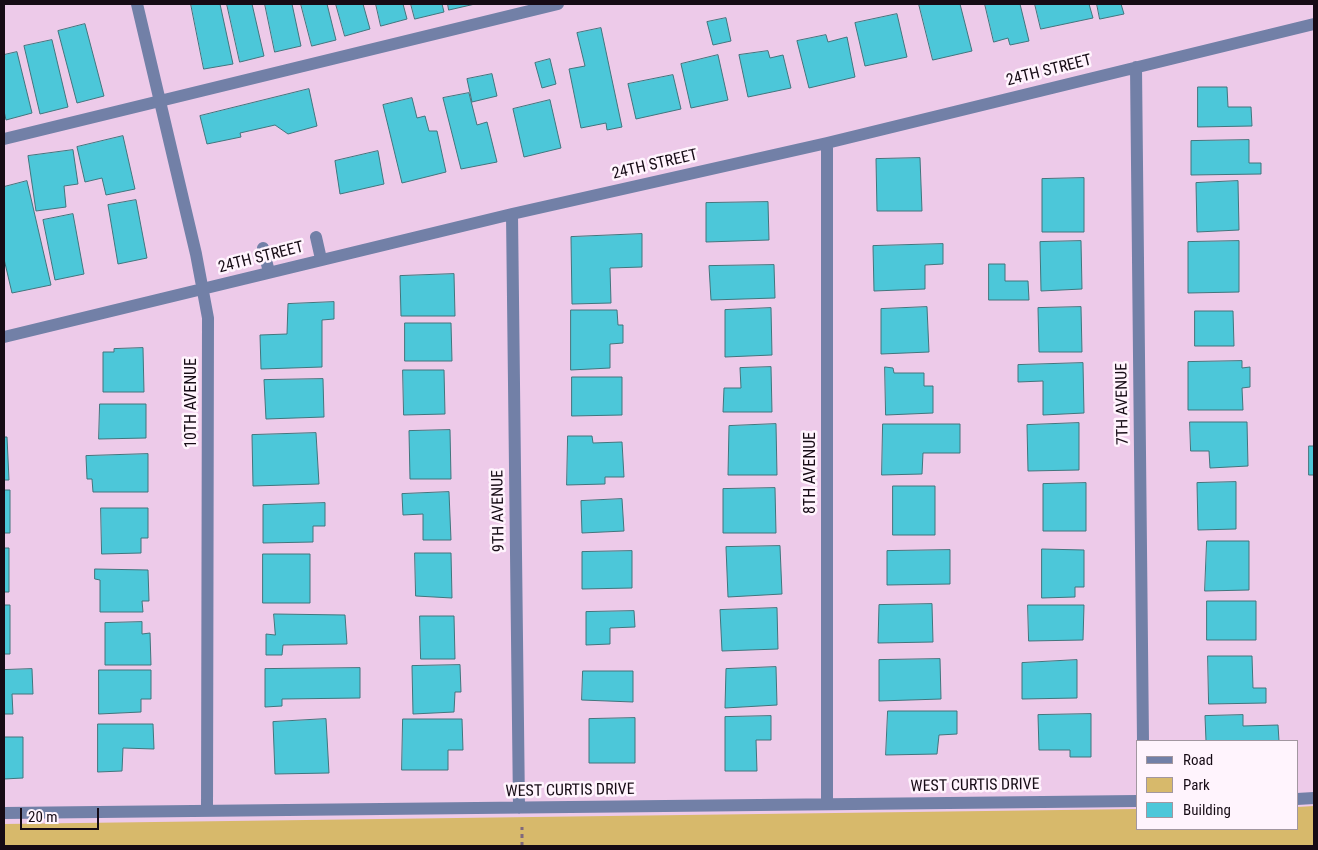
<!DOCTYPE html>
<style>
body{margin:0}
#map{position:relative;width:1318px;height:850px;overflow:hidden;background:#edcae9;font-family:"Roboto Condensed",sans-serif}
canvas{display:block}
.frame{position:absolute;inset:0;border:5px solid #160b15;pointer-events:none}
.legend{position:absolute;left:1136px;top:740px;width:162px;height:90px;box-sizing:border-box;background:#fff4fd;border:1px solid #a297a0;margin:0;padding:6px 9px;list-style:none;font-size:15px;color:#160b15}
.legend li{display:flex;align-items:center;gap:10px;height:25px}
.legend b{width:25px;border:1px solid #a297a0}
.scale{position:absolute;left:20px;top:808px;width:79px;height:22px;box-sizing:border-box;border:2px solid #160b15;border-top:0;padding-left:6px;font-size:15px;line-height:18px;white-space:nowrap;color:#160b15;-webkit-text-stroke:4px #fff4fd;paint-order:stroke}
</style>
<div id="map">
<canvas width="1318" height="850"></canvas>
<div class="frame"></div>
<ul class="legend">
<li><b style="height:6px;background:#7280a7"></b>Road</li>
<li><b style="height:14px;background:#d7b96b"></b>Park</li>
<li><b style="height:14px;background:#4cc7d9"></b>Building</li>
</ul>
<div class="scale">20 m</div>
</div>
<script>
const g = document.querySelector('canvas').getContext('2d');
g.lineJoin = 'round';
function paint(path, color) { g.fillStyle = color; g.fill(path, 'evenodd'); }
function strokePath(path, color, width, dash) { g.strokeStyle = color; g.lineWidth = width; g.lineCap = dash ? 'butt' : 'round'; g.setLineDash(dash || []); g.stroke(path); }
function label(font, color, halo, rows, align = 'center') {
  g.font = font + ' "Roboto Condensed",sans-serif'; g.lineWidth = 5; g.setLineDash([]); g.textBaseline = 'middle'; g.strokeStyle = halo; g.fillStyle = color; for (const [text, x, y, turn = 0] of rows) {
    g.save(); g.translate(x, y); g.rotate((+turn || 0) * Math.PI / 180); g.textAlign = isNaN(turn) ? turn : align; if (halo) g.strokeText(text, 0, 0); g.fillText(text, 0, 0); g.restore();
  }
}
paint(new Path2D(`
 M1314 806V846H4V824L1137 809V829H1297V807Z`), '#d7b96b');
const building = new Path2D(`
 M191 4H220L233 64 204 69Z
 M227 4H252L264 56 240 62Z
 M265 4H292L301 46 275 52Z
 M301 4H327L336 40 312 46Z
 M336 4H363L370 29 345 36Z
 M376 4H403L407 19 381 26Z
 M411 4H442L444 12 415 19Z
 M448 4H475L449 10Z
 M919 4H960L972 51 933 60Z
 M985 4H1020L1029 41 1010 45 1008 38 994 42Z
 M1035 4H1089L1093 18 1041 29Z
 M1097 4H1121L1124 14 1100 19Z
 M897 14 907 57 865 66 855 23Z
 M726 18 731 41 713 45 707 22Z
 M85 24 104 96 77 103 58 31Z
 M601 28 622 127 607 130 606 123 581 128 569 69 585 66 577 33Z
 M826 35 828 42 847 37 855 77 809 88 797 41Z
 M52 40 68 107 40 114 24 46Z
 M768 51 770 58 783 55 791 88 748 97 739 55Z
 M17 52 32 113 6 120 4 111V55Z
 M718 55 728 100 691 108 681 64Z
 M550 59 556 84 542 88 535 63Z
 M492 74 497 96 472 102 467 79Z
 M673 75 681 109 636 119 628 84Z
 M1198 87H1227L1228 107H1251L1252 126 1198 127Z
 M309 89 317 126 288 134 275 125 240 133 241 137 207 144 200 116Z
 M469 93 477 125 487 122 497 162 461 169 443 98Z
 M412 98 417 118 425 116 429 131H437L446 172 402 183 383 105Z
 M550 100 561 148 524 157 513 109Z
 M123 136 135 189 106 195 102 178 85 182 77 147Z
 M1249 140V163H1261V174L1191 175V141Z
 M73 150 78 184 64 186 66 207 36 211 28 156Z
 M378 151 384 184 340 194 335 161Z
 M920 158 922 211H877L876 159Z
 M1084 178V232H1042V179Z
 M27 181 51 285 12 293 4 259V187Z
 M1238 181 1239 230 1197 232 1196 183Z
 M136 200 147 258 118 264 108 205Z
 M768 202 769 240 706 242V203Z
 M73 214 84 274 55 280 43 220Z
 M642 234V267L610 268 611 303 572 304 571 237Z
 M1081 241 1082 289 1041 291 1040 242Z
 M1239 241V292L1188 293V242Z
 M943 244V264L925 265V289L874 291 873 246Z
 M989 264H1005V281H1028L1029 300H989Z
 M774 265 775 298 711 300 709 266Z
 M454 274 455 316H401L400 276Z
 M334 302V319L322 320V367L261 369 260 335 287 334 288 304Z
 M927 307 929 352 881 354V309Z
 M1081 307 1082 352H1039L1038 308Z
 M771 308 772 355 725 357V310Z
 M571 310H617L618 325H623V343L610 344V368L571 370Z
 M1195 311H1233L1234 346H1195Z
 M405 323H451L452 361H405Z
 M143 348 144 392H103V352H114V349Z
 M1242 361V368L1250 367V387L1242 388 1243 410H1188V362Z
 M1083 363 1084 413 1043 415V381L1018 382V365Z
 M771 367 772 412H723L724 388H741L740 368Z
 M885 367 893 368 894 373H924V386H933V413L886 415Z
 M403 370H444L445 414 404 415Z
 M572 377H622V415L572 416Z
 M323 379 324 417 266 419 264 380Z
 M100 404H146V438L99 439Z
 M1190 422H1247L1248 466 1210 468 1209 451H1191Z
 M1079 423V470L1028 471 1027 425Z
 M776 424 777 475H728L729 426Z
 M883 424H960V453H923L922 474 882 475Z
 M450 430 451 479H410L409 431Z
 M316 433 319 484 253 486 252 435Z
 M568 436H592L593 443 622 442 624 477H605V484L567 485Z
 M4 437H7L9 480H4Z
 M1309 446H1314V475H1309Z
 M148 454V492H93L92 479H87L86 456Z
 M1236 482V529L1198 530 1197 483Z
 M1086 483V531H1043V484Z
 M893 486H935V535H893Z
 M775 488 776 533H723V489Z
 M4 490H10V533H4Z
 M449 492 451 540H423V514L403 515 402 494Z
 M622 499 624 531 582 533 581 501Z
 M325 503V526H313V542L263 543V505Z
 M101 508H148V538H141V553L102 554Z
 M1207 541H1249V590L1205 591Z
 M780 546 782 594 728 597 726 547Z
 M4 548H9V592H4Z
 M1042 549 1084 550V587H1075V597L1042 598Z
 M950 550V584L887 585V551Z
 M632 551V588L582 589V552Z
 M415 553H451L452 598 416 596Z
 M263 554H310V603H263Z
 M95 569 148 570 149 601H142L143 612H100V580L95 579Z
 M1207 601H1256V640H1207Z
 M932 604 933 642 878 643 879 605Z
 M4 605H10V654H4Z
 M1028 605H1084L1083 640 1029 641Z
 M777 608 778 649 722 651 720 610Z
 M634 611 635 627 610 628V644L586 645V612Z
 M274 614 345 615 347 644 283 645 282 655H266V634L275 635Z
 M420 616H454L455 659H421Z
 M142 622V634L150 633 151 665H105V623Z
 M1208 656H1252L1253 688H1266V703L1209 704Z
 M940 659 941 699 879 701V660Z
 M1077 660V698L1022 699V663Z
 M460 665 461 692H455L454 712 413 714 412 666Z
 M776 667 777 705 725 708 726 669Z
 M360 668V698L282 699V706L265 707V669Z
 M32 669 33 694H12L13 714H4V670Z
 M99 670H151V699H141V712L99 714Z
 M583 671H633V702L582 700Z
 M888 711H957V734L939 735 937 754 886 755Z
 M1091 714V757H1070V750H1039L1038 715Z
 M1243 715V726L1278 725 1279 741H1206L1205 716Z
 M771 716V740H756L757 771H725V717Z
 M635 718V763H589V719Z
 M326 719 329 773 275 774 273 722Z
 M403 719H462L463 750H448V770H402Z
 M98 724H153L154 749 123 748 122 771 98 772Z
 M4 737H23V778L4 779Z`);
paint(building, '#4cc7d9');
strokePath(building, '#42757d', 1);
strokePath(new Path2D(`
 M522 846V827`), '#7f687d', 3, [4, 4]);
strokePath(new Path2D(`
 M137 4 196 254 208 318 207 811
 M1136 67 1143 741
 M4 139 558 4
 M827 143V804
 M512 214 519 808
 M316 237 321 259
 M263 248 269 272
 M4 337 512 214 827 143 1314 24
 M1297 799 1314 798
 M4 813 1137 801`), '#7280a7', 12);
label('16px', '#160b15', '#fff4fd', [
 ["24TH STREET",1049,71,-14],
 ["24TH STREET",655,165,-13],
 ["24TH STREET",261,258,-14],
 ["10TH AVENUE",192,403,-90],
 ["7TH AVENUE",1123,404,-91],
 ["8TH AVENUE",811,473,-90],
 ["9TH AVENUE",499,511,-91],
 ["WEST CURTIS DRIVE",975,786,-1],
 ["WEST CURTIS DRIVE",570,791,-1]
]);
</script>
